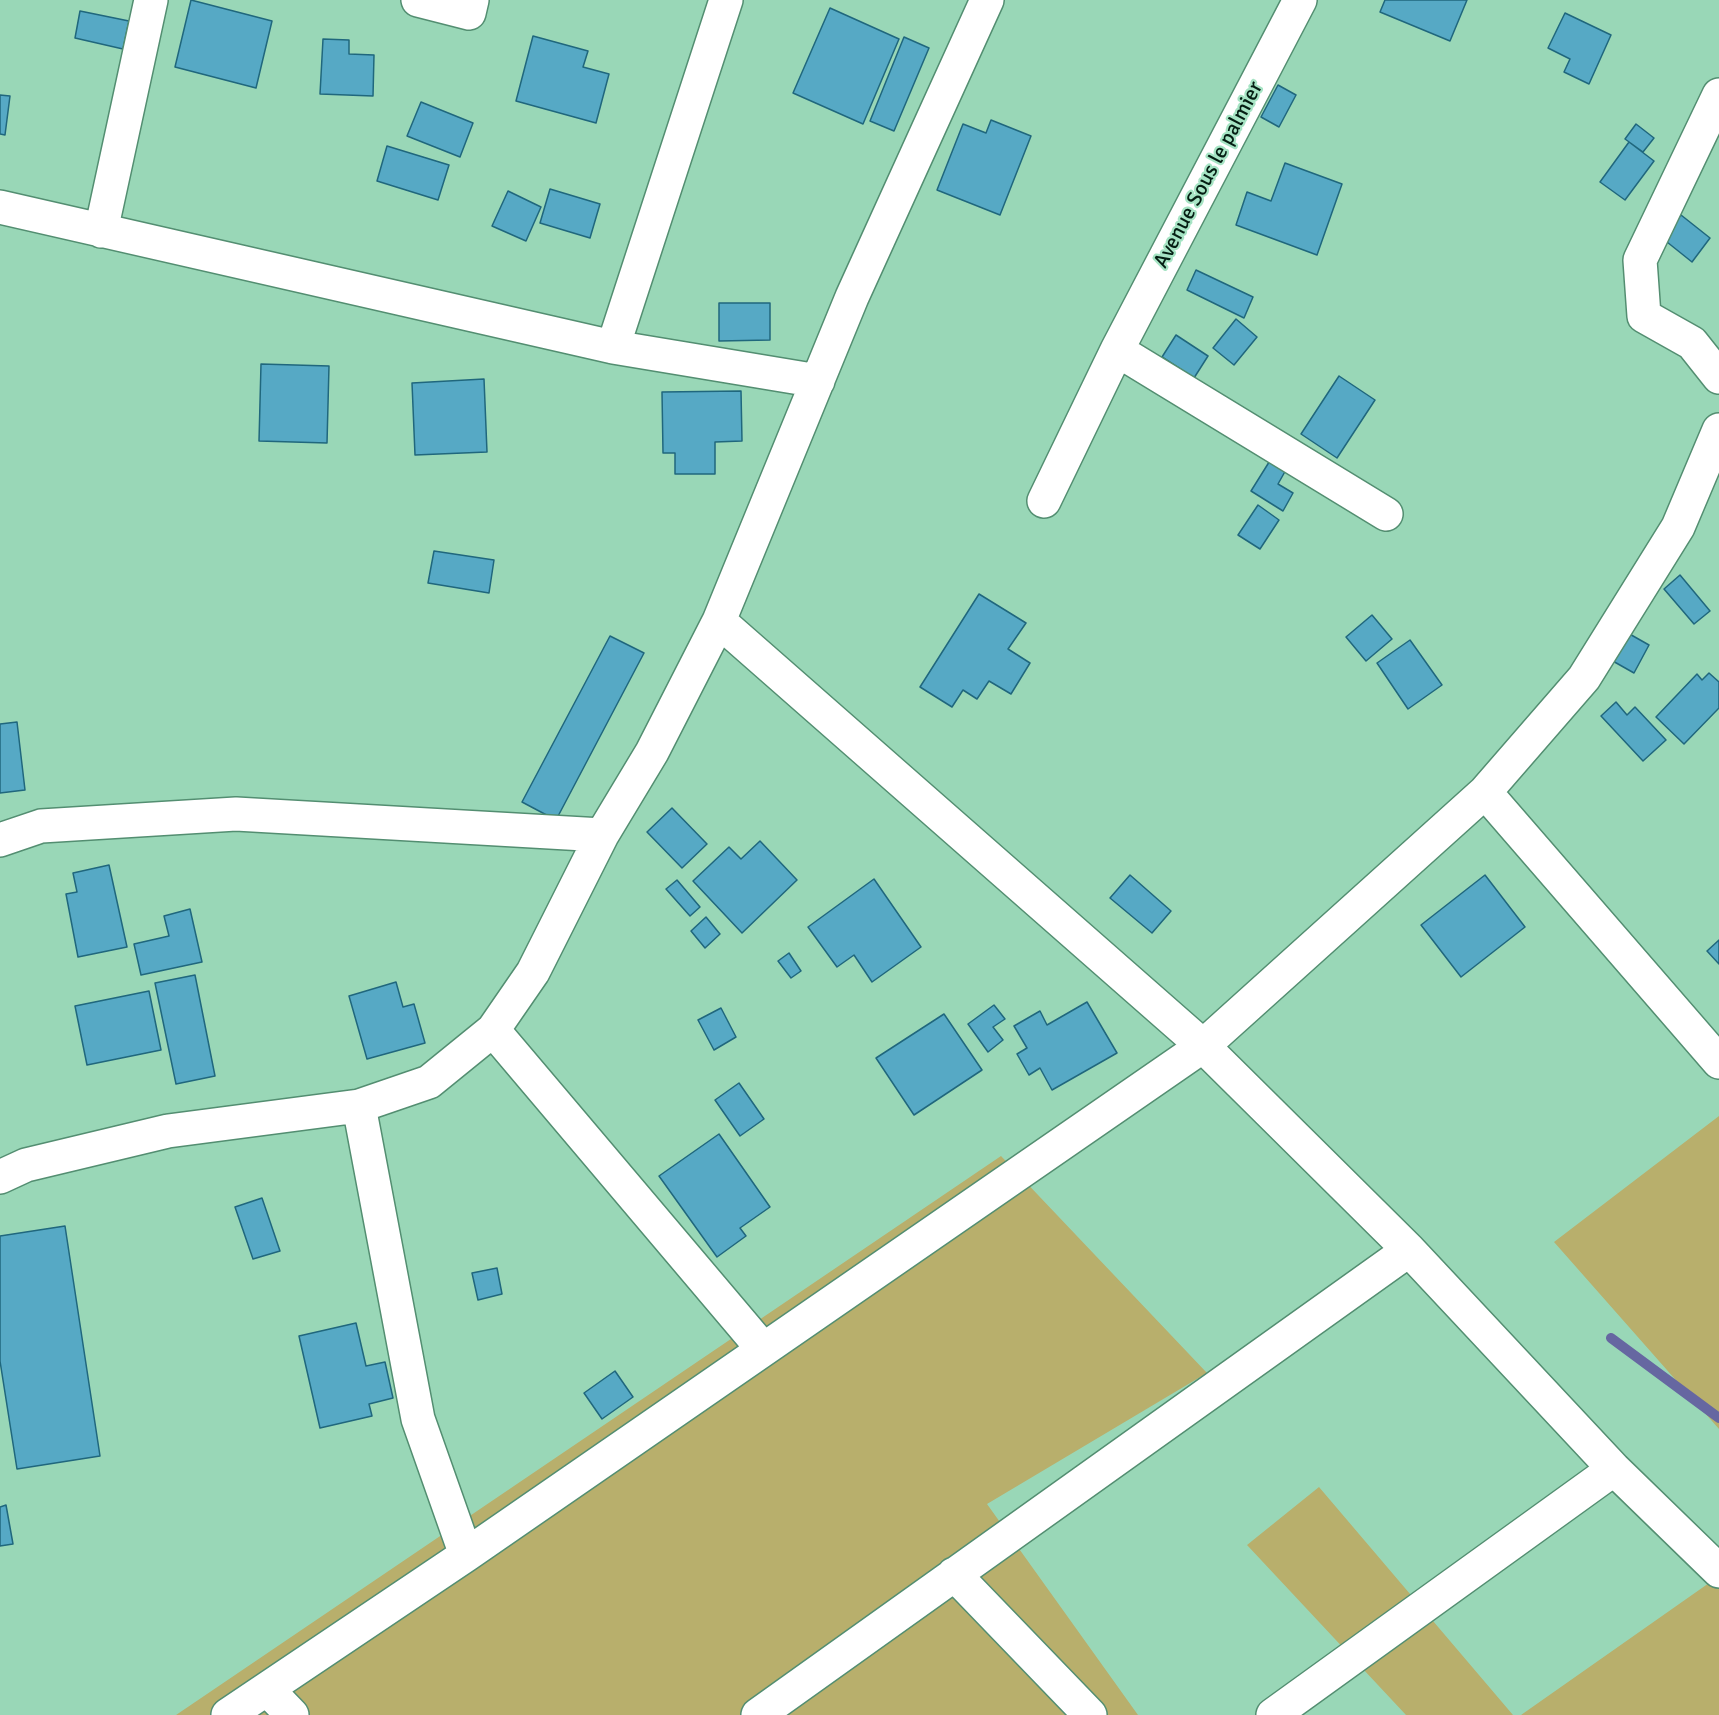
<!DOCTYPE html>
<style>
body{margin:0}
canvas{display:block;background:#99d7b7}
</style>
<canvas width="1719" height="1715"></canvas>
<script>
const g = document.querySelector('canvas').getContext('2d');
g.lineJoin = 'round';
function paint(path, color) { g.fillStyle = color; g.fill(path, 'evenodd'); }
function strokePath(path, color, width, dash) { g.strokeStyle = color; g.lineWidth = width; g.lineCap = dash ? 'butt' : 'round'; g.setLineDash(dash || []); g.stroke(path); }
function label(font, color, halo, rows, align = 'center') {
  g.font = font + ' Signika,sans-serif'; g.lineWidth = 4.5; g.setLineDash([]); g.textBaseline = 'middle'; g.strokeStyle = halo; g.fillStyle = color; for (const [text, x, y, turn = 0] of rows) {
    g.save(); g.translate(x, y); g.rotate((+turn || 0) * Math.PI / 180); g.textAlign = isNaN(turn) ? turn : align; if (halo) g.strokeText(text, 0, 0); g.fillText(text, 0, 0); g.restore();
  }
}
paint(new Path2D(`
 M1719 1116V1429L1554 1242Z
 M1001 1156 1207 1373 987 1504 1138 1715H176Z
 M1319 1487 1513 1715H1406L1247 1545Z
 M1719 1576V1715H1521Z`), '#b8af6c');
strokePath(new Path2D(`
 M1611 1338 1719 1418`), '#6667a1', 10);
const building = new Path2D(`
 M191 0 272 21 256 88 175 67Z
 M1385 0H1467L1450 41 1380 12Z
 M830 8 899 39 863 124 793 93Z
 M80 11 129 21 123 49 75 38Z
 M1565 13 1611 35 1589 84 1564 72 1570 59 1548 48Z
 M533 36 588 51 583 67 609 74 596 123 516 101Z
 M904 37 929 48 894 131 870 121Z
 M323 39 349 40V54L374 55 373 96 320 94Z
 M1278 85 1296 95 1279 127 1261 117Z
 M0 95 10 96 5 135 0 134Z
 M421 102 473 123 460 157 407 136Z
 M991 120 1031 136 1000 215 937 190 963 124 986 133Z
 M1636 124 1654 138 1643 152 1625 139Z
 M1629 142 1654 161 1625 200 1600 182Z
 M387 146 449 165 438 200 377 181Z
 M1285 163 1342 184 1317 255 1236 225 1247 192 1271 201Z
 M550 189 600 204 590 238 540 223Z
 M508 191 541 207 526 241 492 226Z
 M1681 215 1710 238 1692 262 1662 238Z
 M1196 270 1253 297 1244 318 1187 290Z
 M719 303H770V340L719 341Z
 M1236 319 1257 337 1234 365 1213 348Z
 M1176 335 1208 356 1194 378 1162 357Z
 M261 364 329 366 327 443 259 441Z
 M1339 376 1375 400 1337 458 1301 434Z
 M484 379 487 452 415 455 412 383Z
 M741 391 742 441 715 442V474H675V453H663L662 392Z
 M1271 459 1287 468 1278 484 1293 493 1283 511 1251 491Z
 M1258 505 1279 520 1260 549 1238 535Z
 M434 551 494 560 489 593 428 583Z
 M1680 575 1710 611 1694 624 1664 589Z
 M979 594 1026 623 1008 649 1030 663 1011 694 989 681 977 699 963 690 952 707 920 687Z
 M1372 615 1392 639 1366 661 1346 637Z
 M1626 632 1649 645 1634 673 1611 660Z
 M610 636 644 653 556 820 522 802Z
 M1410 640 1442 685 1408 709 1377 663Z
 M1709 673 1719 682V708L1684 744 1656 717 1697 674 1702 680Z
 M1616 702 1627 715 1635 707 1666 740 1643 761 1601 716Z
 M17 722 25 790 0 793V724Z
 M672 808 707 844 682 868 647 832Z
 M760 841 797 880 742 933 693 881 729 847 741 859Z
 M109 865 127 947 78 957 66 894 77 892 73 873Z
 M1130 875 1171 911 1152 933 1110 898Z
 M1485 875 1525 927 1461 977 1421 925Z
 M874 879 921 947 872 982 854 955 837 967 808 927Z
 M677 880 700 907 690 916 666 889Z
 M190 909 202 962 141 975 134 944 169 936 164 916Z
 M706 917 720 934 705 948 691 931Z
 M1719 940V964L1707 951Z
 M789 953 801 971 791 978 778 961Z
 M195 975 215 1076 176 1084 155 983Z
 M396 982 403 1007 414 1004 425 1043 367 1059 349 996Z
 M149 991 161 1050 87 1065 75 1006Z
 M1087 1002 1117 1053 1052 1090 1040 1068 1029 1075 1017 1054 1027 1048 1014 1026 1040 1011 1047 1025Z
 M994 1005 1005 1019 993 1027 1003 1040 988 1052 968 1024Z
 M721 1008 736 1037 714 1050 698 1020Z
 M944 1014 982 1070 914 1115 876 1058Z
 M739 1083 764 1119 740 1136 715 1100Z
 M719 1134 770 1207 740 1228 746 1236 717 1257 659 1176Z
 M262 1198 280 1251 253 1259 235 1207Z
 M65 1226 100 1456 17 1469 0 1361V1236Z
 M497 1268 502 1294 478 1300 472 1273Z
 M356 1323 366 1366 385 1362 393 1398 369 1404 372 1416 320 1428 299 1336Z
 M615 1371 633 1397 602 1419 584 1393Z
 M6 1505 13 1544 0 1546V1507Z`);
paint(building, '#56a9c5');
strokePath(building, '#20677d', 1.5);
const minor = new Path2D(`
 M418 0 469 13 472 0
 M1719 95 1640 260 1644 316 1692 343 1719 377
 M0 207 613 347 818 381
 M101 231 151 0
 M613 347 726 0
 M1117 350 1386 514
 M1044 501 1117 350 1300 0
 M719 621 1203 1046 1409 1250 1614 1469 1719 1571
 M1485 792 1719 1062
 M0 840 41 826 236 814 602 835
 M493 1030 763 1349
 M359 1106 418 1419 466 1555
 M0 1177 26 1165 168 1131 359 1106 429 1082 493 1030 533 972 602 835 652 752 719 621 852 297 987 0
 M954 1574 1090 1715
 M267 1689 292 1715
 M228 1715 466 1555 1203 1046 1485 792 1584 678 1678 527 1719 430
 M758 1715 1409 1250
 M1273 1715 1614 1469`);
strokePath(minor, '#538e71', 36);
strokePath(minor, '#fff', 33);
label('21px', '#051e13', '#a6e4c4', [
 ["Avenue Sous le palmier",1209,175,-62]
]);
</script>
